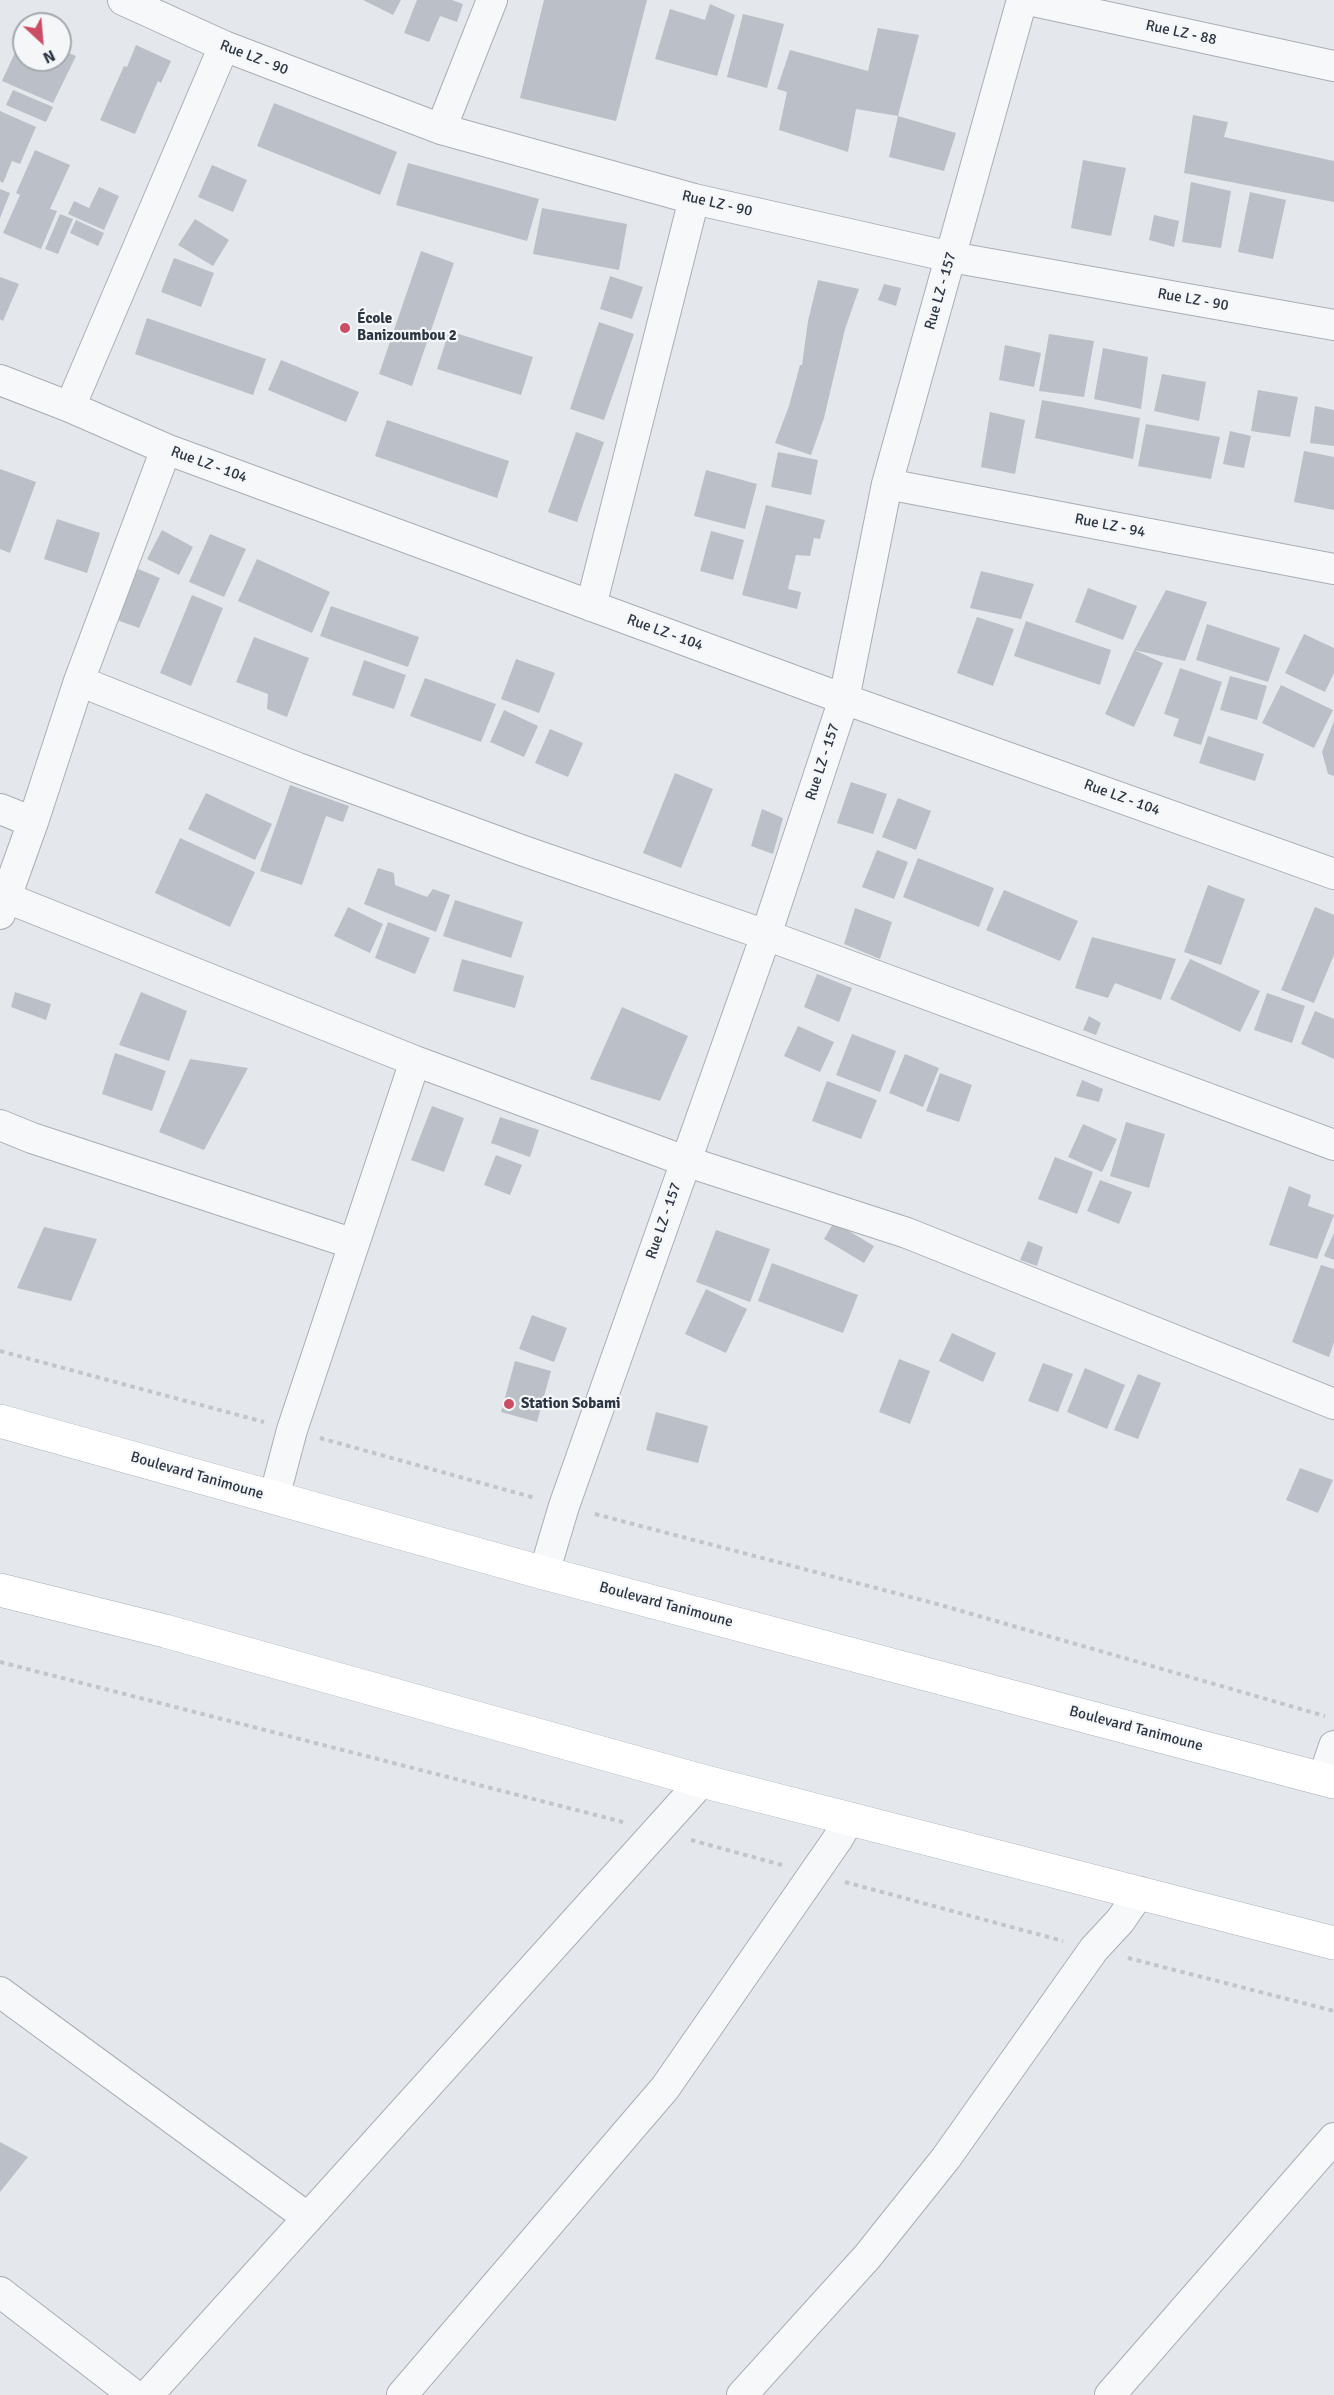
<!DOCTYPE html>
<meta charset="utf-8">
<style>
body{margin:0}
#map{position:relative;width:1334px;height:2395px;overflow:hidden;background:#e4e7eb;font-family:Signika,sans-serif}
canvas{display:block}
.north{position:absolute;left:12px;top:12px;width:60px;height:60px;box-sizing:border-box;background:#f4f6f8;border:2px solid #a4a9b0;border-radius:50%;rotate:154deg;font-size:16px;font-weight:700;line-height:24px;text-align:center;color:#2c3543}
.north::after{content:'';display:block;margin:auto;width:21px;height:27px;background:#cb4e65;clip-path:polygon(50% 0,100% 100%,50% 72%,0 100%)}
</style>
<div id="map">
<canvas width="1334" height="2395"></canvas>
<div class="north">N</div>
</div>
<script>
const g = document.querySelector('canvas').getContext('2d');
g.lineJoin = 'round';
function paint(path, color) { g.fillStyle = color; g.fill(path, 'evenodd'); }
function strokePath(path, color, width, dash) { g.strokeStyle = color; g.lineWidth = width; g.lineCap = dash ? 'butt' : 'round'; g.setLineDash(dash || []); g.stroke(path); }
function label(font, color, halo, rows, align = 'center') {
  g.font = font + ' Signika,sans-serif'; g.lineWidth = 4.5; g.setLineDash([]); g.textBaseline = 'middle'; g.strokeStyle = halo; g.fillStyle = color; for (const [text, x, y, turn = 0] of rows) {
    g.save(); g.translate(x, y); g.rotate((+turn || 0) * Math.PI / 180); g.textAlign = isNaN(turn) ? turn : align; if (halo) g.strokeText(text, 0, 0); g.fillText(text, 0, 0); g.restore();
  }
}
paint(new Path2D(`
 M363 0H401L393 15Z
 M417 0H452L463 4 457 22 440 16 429 42 404 33Z
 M544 0H647L616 121 520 98Z
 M710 4 735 15 717 76 655 59 670 9 705 20Z
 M743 14 784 24 767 88 727 77Z
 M878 28 919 35 898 116 856 109 848 152 779 130 787 92 777 89 790 50 868 71Z
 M136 45 171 61 161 83 158 81 135 134 100 120 124 66 127 67Z
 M18 46 24 49V60H50L58 63 63 51 76 56 53 103 2 81Z
 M13 90 53 107 46 122 6 105Z
 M274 103 397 152 380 195 257 146Z
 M0 111 36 127 20 164 12 161 3 183 0 181Z
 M1193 115 1228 122 1224 137 1334 161V202L1184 173Z
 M898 116 956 133 944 171 889 157Z
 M35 150 70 165 50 209 57 211 41 249 3 233 20 195 16 193Z
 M1083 160 1126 168 1111 236 1071 228Z
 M408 163 539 199 527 241 396 205Z
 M212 165 247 180 233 212 198 197Z
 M1191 182 1231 191 1221 248 1182 242Z
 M99 187 119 196 104 230 68 214 74 201 89 208Z
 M0 189 10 193 0 218Z
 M1250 192 1286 200 1273 259 1238 252Z
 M542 208 627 224 619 270 533 254Z
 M60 214 73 219 58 254 45 249Z
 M1154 215 1179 221 1174 247 1149 240Z
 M195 219 229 240 213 266 178 245Z
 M76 220 104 233 98 246 70 233Z
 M421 251 454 263 412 386 379 374Z
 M174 258 214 273 201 307 161 292Z
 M610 276 643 287 632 319 600 309Z
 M0 277 19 284 3 321 0 319Z
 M818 280 859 289 845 329 824 418 811 455 775 443 789 406 800 365H802L808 321Z
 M884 284 901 288 896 306 878 300Z
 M147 318 266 359 253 395 135 354Z
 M599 322 634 334 604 420 570 409Z
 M449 331 533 357 521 395 437 369Z
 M1049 334 1094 341 1084 397 1039 391Z
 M1005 345 1041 353 1034 387 999 380Z
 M1103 348 1148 357 1141 409 1094 399Z
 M281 360 359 392 346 422 268 390Z
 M1162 374 1206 382 1199 421 1154 411Z
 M1258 390 1298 397 1290 437 1251 431Z
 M1042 400 1140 418 1133 459 1035 438Z
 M1315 406 1334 410V446L1310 443Z
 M990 412 1025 420 1015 474 981 467Z
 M387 420 509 461 497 498 375 456Z
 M1146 424 1220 437 1211 479 1138 466Z
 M1230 431 1251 436 1244 468 1223 464Z
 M576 432 604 442 577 522 548 512Z
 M1304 451 1334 457V510L1294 502Z
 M778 452 818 460 811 495 771 487Z
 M0 469 36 482 10 553 0 549Z
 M706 470 757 484 745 529 694 516Z
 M766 505 825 520 820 539 814 538 810 556 796 555 788 589 801 592 797 609 742 595Z
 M57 519 100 533 87 573 44 559Z
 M162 530 193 547 179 575 147 559Z
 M711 531 744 540 733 580 700 571Z
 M210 534 246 549 224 597 189 582Z
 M257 559 330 592 312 633 238 601Z
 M138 569 160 578 139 628 117 620Z
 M981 571 1034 584 1021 619 970 608Z
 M1088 588 1137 606 1123 640 1075 622Z
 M1166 590 1207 602 1185 661 1134 650 1163 663 1134 727 1105 714 1134 650Z
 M192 595 223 608 191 686 160 673Z
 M331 606 419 637 408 667 320 636Z
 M977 617 1014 629 993 686 957 673Z
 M1026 621 1111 650 1100 685 1014 656Z
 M1207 624 1280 648 1268 682 1196 660Z
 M1304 634 1334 648V673L1325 692 1285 673Z
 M254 637 309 658 287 717 267 709 268 694 236 682Z
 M516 659 555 673 539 713 501 699Z
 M364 660 406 675 394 709 352 695Z
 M1180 668 1222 682 1201 745 1173 736 1179 719 1164 714Z
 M1230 676 1267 686 1257 720 1220 710Z
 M425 678 496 704 481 742 410 716Z
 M1281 685 1333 710 1314 748 1262 723Z
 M504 710 538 726 524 757 490 742Z
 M1334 721V776L1328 774 1322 752Z
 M550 729 583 743 568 777 535 763Z
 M1208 736 1264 754 1255 781 1199 763Z
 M675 773 713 789 681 868 643 853Z
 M851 782 887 794 873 834 837 823Z
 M290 785 349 806 343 822 326 816 302 885 260 871Z
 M206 793 272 824 255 860 188 829Z
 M898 798 931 811 916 850 882 837Z
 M762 809 783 818 773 854 751 846Z
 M180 838 255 872 230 927 155 893Z
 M877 850 908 862 894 899 862 887Z
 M918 858 994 888 979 927 903 897Z
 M378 868 394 873 395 885 427 897 433 889 450 895 436 932 364 904Z
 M1208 885 1245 899 1221 965 1184 952Z
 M1004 890 1078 921 1060 961 986 930Z
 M455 900 523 922 511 958 443 936Z
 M348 907 383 924 370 953 334 936Z
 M1315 907 1334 915V955L1314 1003 1281 990Z
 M855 908 892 922 880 959 844 944Z
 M388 922 430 938 415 974 375 958Z
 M1092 937 1176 959 1161 1000 1115 983 1108 998 1075 988Z
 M462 959 524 976 515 1008 453 991Z
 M1190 959 1260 991 1240 1032 1170 999Z
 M817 974 852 988 839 1022 804 1007Z
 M15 992 51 1004 46 1020 11 1007Z
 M141 992 187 1011 169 1061 119 1045Z
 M1267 993 1305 1006 1292 1043 1254 1030Z
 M622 1007 688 1036 660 1101 590 1079Z
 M1315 1011 1334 1019V1059L1301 1044Z
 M1089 1016 1101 1023 1096 1035 1083 1030Z
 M798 1026 834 1042 820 1072 784 1056Z
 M852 1034 896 1051 880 1092 836 1075Z
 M115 1053 166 1071 152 1111 102 1094Z
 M905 1054 939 1068 923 1107 889 1093Z
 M190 1059 248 1068 204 1150 159 1132Z
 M940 1073 972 1085 959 1122 926 1111Z
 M1082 1080 1103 1089 1099 1102 1076 1096Z
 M827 1081 877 1100 861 1139 812 1121Z
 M432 1106 464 1118 444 1172 411 1160Z
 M500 1117 539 1130 530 1157 491 1143Z
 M1126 1122 1165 1134 1149 1188 1110 1176Z
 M1083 1124 1117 1139 1102 1172 1068 1157Z
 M496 1155 522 1165 510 1195 484 1185Z
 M1055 1157 1093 1172 1077 1214 1038 1199Z
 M1100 1180 1132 1192 1119 1224 1087 1211Z
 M1289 1186 1311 1195 1308 1206 1334 1215 1317 1259 1269 1245Z
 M834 1222 874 1246 864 1263 824 1239Z
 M44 1227 97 1239 71 1301 17 1288Z
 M716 1230 770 1249 750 1302 696 1282Z
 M1334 1233V1260L1324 1256Z
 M1028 1241 1043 1247 1037 1266 1020 1260Z
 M772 1263 858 1295 843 1333 758 1301Z
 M1321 1265 1334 1269V1342L1329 1357 1292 1342Z
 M706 1289 747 1309 726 1353 685 1334Z
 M532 1315 567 1328 554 1362 519 1349Z
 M952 1333 996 1353 983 1382 939 1361Z
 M899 1359 930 1371 910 1424 879 1412Z
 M515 1361 551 1371 537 1422 501 1412Z
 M1043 1363 1073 1374 1058 1412 1028 1401Z
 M1085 1368 1125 1385 1107 1429 1067 1412Z
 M1138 1374 1161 1383 1138 1439 1114 1430Z
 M656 1412 708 1426 698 1463 646 1450Z
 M1300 1468 1333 1480 1318 1513 1286 1500Z
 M0 2142 28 2157 0 2192Z`), '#bbc0c8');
const minor = new Path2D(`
 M123 0 224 46 441 129 694 199 951 257 1334 325
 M1029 0 1334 66
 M441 129 492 0
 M0 380 70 407 166 449 844 699 1334 874
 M70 407 224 46
 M887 484 1334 569
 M591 606 694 199
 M79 681 298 768 521 850 766 935 1334 1145
 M0 809 33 822
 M7 898 415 1061 685 1161 907 1233 1334 1404
 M0 914 33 822 79 681 166 449
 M0 1125 32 1138 354 1244
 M274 1498 292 1430 415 1061
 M544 1573 564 1506 766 935 844 699 887 484 1022 0
 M1323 1779 1334 1746
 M0 1992 308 2218
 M0 2292 134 2395
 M148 2395 702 1781
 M402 2395 665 2088 837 1840 850 1818
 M742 2395 867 2257 946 2158 1094 1949 1120 1921 1140 1892
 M1110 2395 1334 2138`);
const primary = new Path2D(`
 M0 1421 544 1573 1334 1782
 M0 1590 165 1631 702 1781 1334 1943`);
strokePath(minor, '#a9aeb5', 32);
strokePath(primary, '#a3acb7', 34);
strokePath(new Path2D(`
 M0 1351 264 1422
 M320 1438 535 1498
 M595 1514 937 1604 1325 1716
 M0 1662 623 1822
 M691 1840 782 1865
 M845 1882 1063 1941
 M1128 1958 1334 2011`), '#c2c5ca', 4, [4.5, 4.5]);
strokePath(minor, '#f7f8fa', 30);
strokePath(primary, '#fff', 33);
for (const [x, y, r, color] of [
 [345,328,6,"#cb4e65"],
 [509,1404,6,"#cb4e65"]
]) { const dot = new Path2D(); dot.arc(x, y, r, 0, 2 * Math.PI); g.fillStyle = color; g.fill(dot); strokePath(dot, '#f4f6f8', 2); }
label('15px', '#2c3543', '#f4f6f8', [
 ["Rue LZ - 88",1181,33,12],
 ["Rue LZ - 90",254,58,21],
 ["Rue LZ - 90",717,204,13],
 ["Rue LZ - 157",941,291,-74],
 ["Rue LZ - 90",1193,300,10],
 ["Rue LZ - 104",209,465,20],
 ["Rue LZ - 94",1110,526,11],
 ["Rue LZ - 104",665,633,20],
 ["Rue LZ - 157",823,762,-72],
 ["Rue LZ - 104",1122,798,20],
 ["Rue LZ - 157",664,1221,-71],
 ["Boulevard Tanimoune",197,1476,16],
 ["Boulevard Tanimoune",666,1605,15],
 ["Boulevard Tanimoune",1136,1729,15]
]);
label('bold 15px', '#2c3543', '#f4f6f8', [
 ["École",357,319],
 ["Banizoumbou 2",357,336],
 ["Station Sobami",521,1404]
], 'left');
</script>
